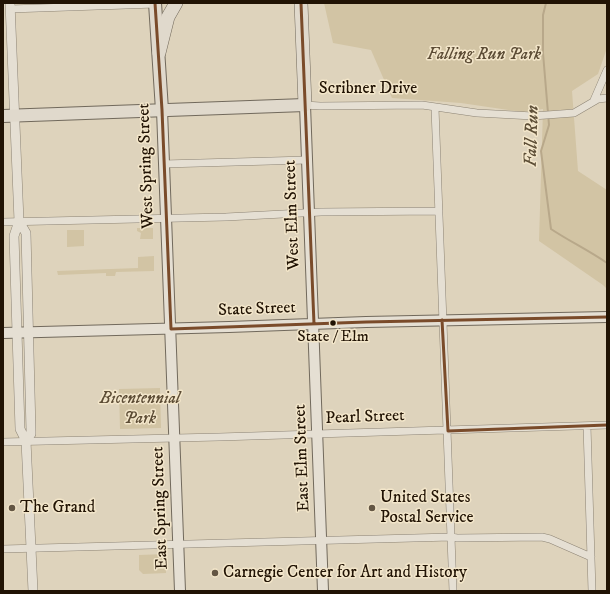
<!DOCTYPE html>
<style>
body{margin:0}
#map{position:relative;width:610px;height:594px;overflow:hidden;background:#ded3bc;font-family:"IM FELL DW Pica",serif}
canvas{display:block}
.frame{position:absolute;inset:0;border:4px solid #211304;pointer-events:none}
</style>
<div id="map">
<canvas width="610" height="594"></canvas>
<div class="frame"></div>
</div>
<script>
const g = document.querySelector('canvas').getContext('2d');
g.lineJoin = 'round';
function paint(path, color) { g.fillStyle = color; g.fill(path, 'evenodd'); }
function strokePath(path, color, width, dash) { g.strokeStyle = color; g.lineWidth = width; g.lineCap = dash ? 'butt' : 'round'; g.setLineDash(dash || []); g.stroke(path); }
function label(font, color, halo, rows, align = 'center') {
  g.font = font + ' "IM FELL DW Pica",serif'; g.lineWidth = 3; g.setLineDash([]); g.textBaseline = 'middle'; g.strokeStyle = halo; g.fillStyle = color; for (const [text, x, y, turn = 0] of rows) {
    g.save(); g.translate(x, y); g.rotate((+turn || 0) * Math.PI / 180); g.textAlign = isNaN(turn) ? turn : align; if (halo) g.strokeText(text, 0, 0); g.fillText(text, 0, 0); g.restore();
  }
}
paint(new Path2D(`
 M324 3H607V48L598 74 572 91 578 171 607 190V289L603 285 539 241 543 109 522 112 461 103 392 98 371 50 333 43Z
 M137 228H153V239H140L141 233 137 231Z
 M67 230H84V246L67 247Z
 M154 256V271L116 272 115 276H106V273L58 275 57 271 138 268V257Z
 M160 388 161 428 120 429 119 389Z
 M166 554V573L143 574 139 570V555Z`), '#d2c4a4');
strokePath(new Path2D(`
 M546 3 543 15V53L549 125 541 151 551 229C569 241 588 250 607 263`), '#b8a88a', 2);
const minor = new Path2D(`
 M10 9 155 4
 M594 100 607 70
 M305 105 320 106 422 105 477 113 533 116 574 113 598 99 607 98
 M435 108 453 591
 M164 164 307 160
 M3 222 226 217 321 212 439 211
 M587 426 592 591
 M3 442 219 437 607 425
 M3 549 451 537 457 538 542 537 550 539 591 557`);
const tertiary = new Path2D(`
 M10 3 19 221 14 236 20 429 26 441 33 591
 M19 221 26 233 31 431V434L26 441`);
const secondary = new Path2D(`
 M305 105 323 591
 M162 110 180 591
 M3 333 229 327 366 322 607 317`);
const primary = new Path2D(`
 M155 3 162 110
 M3 116 305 105`);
const motorway = new Path2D(`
 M301 3 305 105
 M159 53 168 17 176 3`);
strokePath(minor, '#8c8374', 8);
strokePath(tertiary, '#8c8374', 10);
strokePath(secondary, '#71695c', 12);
strokePath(primary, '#71695c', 14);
strokePath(motorway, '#71695c', 14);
strokePath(minor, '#e5dfd3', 7);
strokePath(tertiary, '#e5dfd3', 9);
strokePath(secondary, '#e5dfd3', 10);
strokePath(primary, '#e0d9cc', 12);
strokePath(motorway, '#e0d9cc', 13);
strokePath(new Path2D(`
 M155 3 162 110 171 329 366 322 607 317
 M301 3 314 324
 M442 320 448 431 607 425`), '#7a4b2a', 3);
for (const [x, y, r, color] of [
 [333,323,3.5,"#211304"],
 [12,508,4,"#635644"],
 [372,508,4,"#635644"],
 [215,573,4,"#635644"]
]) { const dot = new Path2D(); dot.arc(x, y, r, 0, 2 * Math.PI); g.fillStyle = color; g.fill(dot); strokePath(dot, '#f3e6ca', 1.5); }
label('16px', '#211304', '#f3e6ca', [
 ["State / Elm",333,338]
]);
label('italic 17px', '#5c4c35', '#f3e6ca', [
 ["Falling Run Park",484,55],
 ["Bicentennial",140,399],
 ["Park",140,419]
]);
label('17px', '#211304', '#f3e6ca', [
 ["Scribner Drive",368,89],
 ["West Spring Street",147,166,-92],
 ["West Elm Street",293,215,-92],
 ["State Street",257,310,-2],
 ["Pearl Street",365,418,-2],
 ["East Elm Street",303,458,-92],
 ["East Spring Street",161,508,-92]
]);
label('17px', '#211304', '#f3e6ca', [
 ["United States",380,498],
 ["Postal Service",380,518],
 ["The Grand",20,508],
 ["Carnegie Center for Art and History",223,573]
], 'left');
label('italic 18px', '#5d4e36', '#f3e6ca', [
 ["Fall Run",533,136,-88]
]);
</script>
